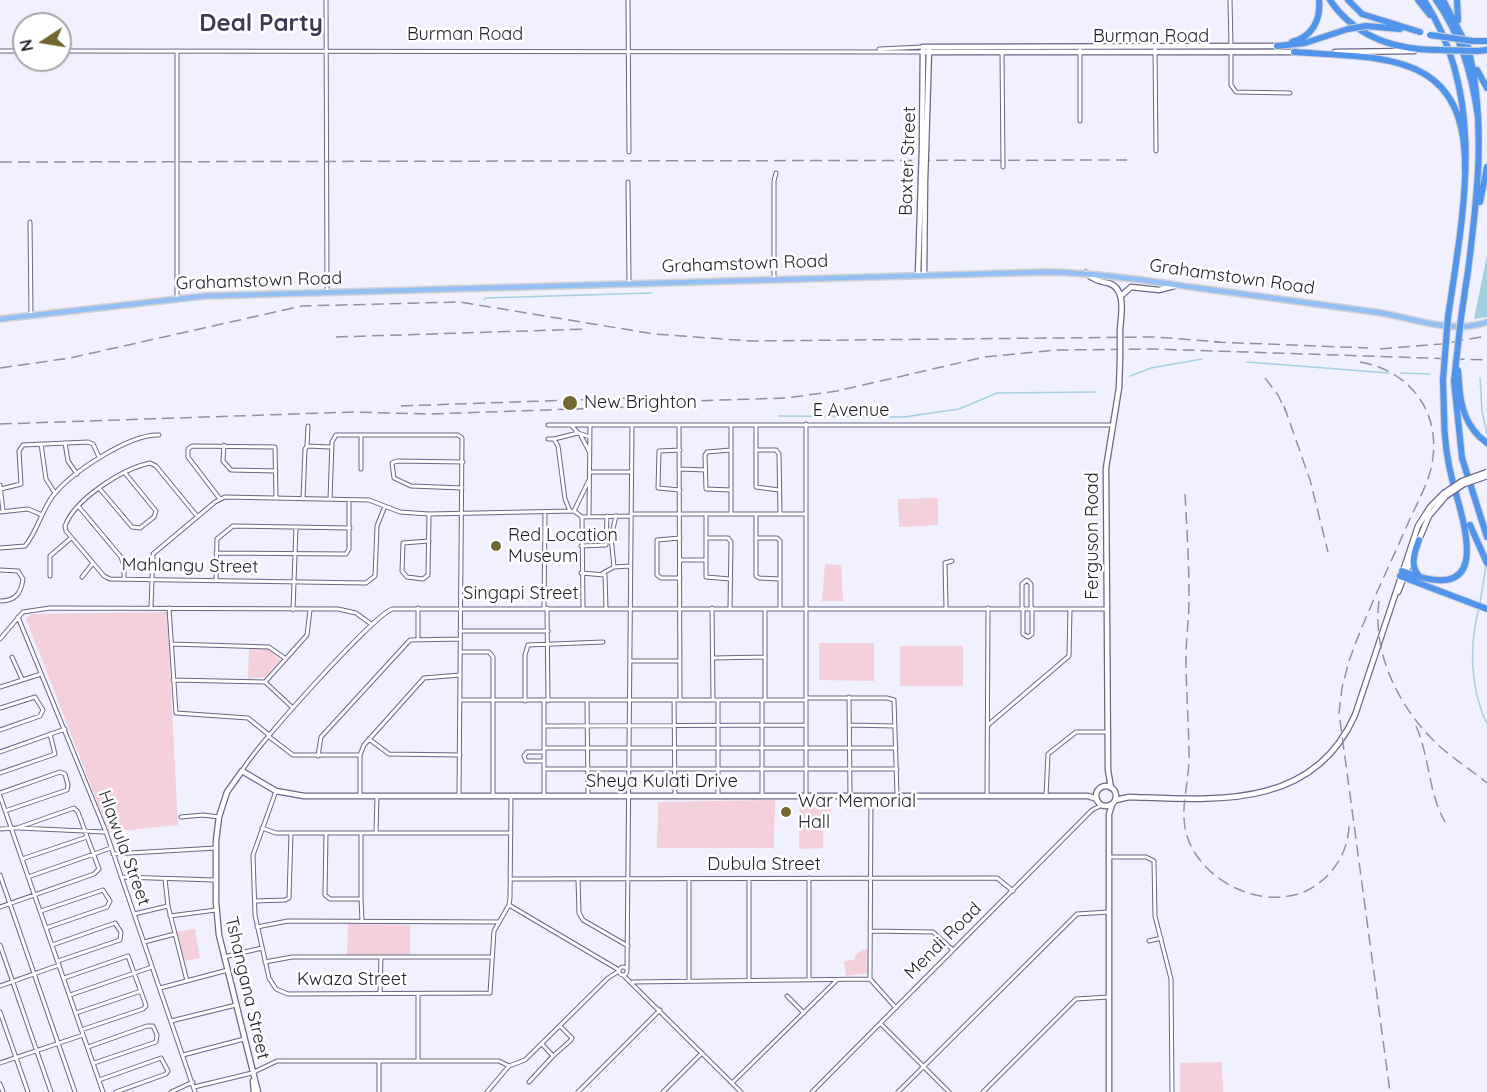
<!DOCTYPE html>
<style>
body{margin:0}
#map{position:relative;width:1487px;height:1092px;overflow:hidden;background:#f0f0fe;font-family:Quicksand,sans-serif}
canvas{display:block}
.north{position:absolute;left:12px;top:12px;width:60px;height:60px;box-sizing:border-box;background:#fff;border:2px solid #a5a5aa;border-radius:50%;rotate:258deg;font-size:16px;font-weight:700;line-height:24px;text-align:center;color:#1e1d2a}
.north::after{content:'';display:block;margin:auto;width:21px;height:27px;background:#726633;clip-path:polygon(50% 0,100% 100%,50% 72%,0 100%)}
</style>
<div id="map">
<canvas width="1487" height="1092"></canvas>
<div class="north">N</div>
</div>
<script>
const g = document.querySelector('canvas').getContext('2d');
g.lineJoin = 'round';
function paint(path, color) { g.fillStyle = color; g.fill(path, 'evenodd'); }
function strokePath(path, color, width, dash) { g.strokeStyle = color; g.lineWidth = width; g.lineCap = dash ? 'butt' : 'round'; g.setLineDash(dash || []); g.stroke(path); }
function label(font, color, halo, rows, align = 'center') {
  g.font = font + ' Quicksand,sans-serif'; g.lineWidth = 5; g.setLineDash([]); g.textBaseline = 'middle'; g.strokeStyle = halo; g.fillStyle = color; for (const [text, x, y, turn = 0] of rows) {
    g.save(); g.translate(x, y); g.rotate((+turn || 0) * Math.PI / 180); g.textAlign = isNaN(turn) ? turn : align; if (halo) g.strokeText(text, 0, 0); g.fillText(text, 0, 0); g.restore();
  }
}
paint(new Path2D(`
 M938 498V525L899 527 898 499Z
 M825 564 841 565 843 601H822Z
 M167 612 178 825 109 832 26 619 31 614Z
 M819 643H874V681L819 680Z
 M900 646H963V686H900Z
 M249 649H269L280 660 266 677 248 679Z
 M775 800 774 848H657L658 802Z
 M800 800 831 801V818L823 819V848L799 849Z
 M348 924 410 925V955H347Z
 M195 929 200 958 185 961 177 932Z
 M864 949H868V973L846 976 844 961 854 960 856 954Z
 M1222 1062 1223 1092H1180V1063Z`), '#f3d0db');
paint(new Path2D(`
 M1487 255V317L1474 319Z`), '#a2d0e1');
strokePath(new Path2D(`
 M484 300 486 298 651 293
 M1247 362 1389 373
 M1401 373 1430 374
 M1130 376 1151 368 1202 359
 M1480 378 1482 411 1487 434
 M779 416 904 417 959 409 997 393 1096 392
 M1480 603 1486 566
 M1479 608C1469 645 1470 689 1487 724`), '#a2d0e1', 1.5);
const street = new Path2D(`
 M326 0 327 291
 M1230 0 1231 46
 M628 1 629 152
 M1155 47 1156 151
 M879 49 923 47
 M0 51H24
 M60 51 923 52
 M177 51V298
 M1002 52 1003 167
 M1231 53V85L1236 92 1290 93
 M1080 121V50
 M628 182 629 283
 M30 222 31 315
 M774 278V181L776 173
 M806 424V795
 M548 425H1112
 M731 425V513
 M572 426 578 433 590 437
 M679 426 680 700
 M756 426V487L779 490
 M581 436 589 451
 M548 439H554L558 446 565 499 570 511
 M554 439 578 433
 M65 443 68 461 77 474
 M41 444 46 479 55 493
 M224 445 223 461 231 470 276 471
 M307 446 308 426
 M756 450H776L779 454 780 514
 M361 469V435
 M680 469 705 470
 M591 472H631
 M0 485 3 511
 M99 488 132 527 140 528 154 517 156 511 125 473
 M462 488 411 486 394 478 392 463 397 461 463 462
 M1 489 21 484 19 451 23 445 88 442 93 444 99 457
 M680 490 658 488 659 451 680 450
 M731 490 706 489 705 455 707 452 731 450
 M220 499 188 457V449L192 446 275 447 276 498
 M303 499 305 449 307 446 331 447
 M330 499 332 442 336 435H458L462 438 459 796
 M79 507 121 557 124 565V579
 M574 511 589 480
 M0 512 28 509 42 515
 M631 514H805
 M706 514V577L730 579
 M756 514V576L759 578 780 579
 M197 516 156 466 150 463C122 469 75 499 65 526L66 531 104 576 110 579 366 583 375 576 377 526 385 506
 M589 516 590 426
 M582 517 583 608
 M582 517 631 516
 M680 538 657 540V575L661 578H680
 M706 538H728L731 542 730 608
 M756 538H777L780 541V608
 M429 541 403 543 402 571 407 577 423 579 428 575 429 514
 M581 546 606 545 607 516
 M0 548 25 546C37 532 41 512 52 497 70 473 129 434 159 435
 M216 553 346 554 349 549V500
 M680 560H705
 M614 567 611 537 616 516
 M0 570 18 571 23 579C21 594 15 601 0 601
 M581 573 605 575 606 608
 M603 573 614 567 630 566
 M50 576V556L71 538
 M82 577 93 563
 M216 580 217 539 233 526 350 528
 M151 607 153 554 215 502 225 497 369 500 400 512 429 514 574 511 582 517
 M169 608 176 713 248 718 269 735
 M418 608V639
 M544 608 545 512
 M547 608 548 701
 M712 608 713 699
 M946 608 945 563 952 561
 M1022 608V584L1027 580 1031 584V608
 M1023 608V634L1028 637 1032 634V608
 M293 610 296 527
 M18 617 106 832 195 1092
 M460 631H548
 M0 639 23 612 50 608 338 609 356 613 371 624
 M171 644 269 647 286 659
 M460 652H489L493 657V796
 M12 657 22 679
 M713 658 765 657
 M630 661H680
 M173 680 265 682 293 708
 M265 682 307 635 310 610
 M0 687 41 674
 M849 697 850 795
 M807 698H887L894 700 897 795
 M460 700H806
 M587 700 588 795
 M674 700 675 796
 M718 700V796
 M762 700V795
 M765 700V609
 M525 701V655L528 645 603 642
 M0 708 35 697 43 710 40 716 0 730
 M849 725 895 726
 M988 725 1069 656 1070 609
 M544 726 806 725
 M268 736 293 755H360
 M369 739 389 754 460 755
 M544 748H896
 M0 752 65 729
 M544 752H527L524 756 526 761H544
 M318 756 321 737 410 640 460 639
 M544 769H897
 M242 771C253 749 373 616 392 609H1107
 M0 773 55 754 50 734
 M276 791 253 855 255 915 269 978 276 989 288 994 490 993 494 931 509 905 510 898 511 796
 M0 793 60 772 65 774 68 785 67 790 5 811
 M0 796 103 1092
 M360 796V755L364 745 424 678 460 675
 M544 796V701
 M987 796 988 608
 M1046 796 1048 754 1076 732H1107
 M181 817 203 815 219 817
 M19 828 105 832
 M262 828 276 833H511
 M0 829 17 828 74 808 78 812 99 869 94 874 0 907
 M326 833 325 895 330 899H361V833
 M376 833 377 796
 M113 854 216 848
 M1109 857H1146L1154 861 1155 916 1171 979 1172 1092
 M22 859 87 837
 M0 875 75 1092
 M28 877 111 848
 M121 877 215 880
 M165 879 168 906 187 981
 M511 879 997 878 1013 891
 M578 879 579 913 583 920 628 946
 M361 899 362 921
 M255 901 285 900 289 898 291 833
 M509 905 619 970
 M41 911 103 890 110 901 107 907 46 928
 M134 914 168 906
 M170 916 216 910
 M257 927 288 921 499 922
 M870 931 933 932 953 950
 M1149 941 1161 938
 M144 942 175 934
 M0 945 51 1092
 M52 945 115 923 121 932 120 940 58 961
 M224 957 262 948
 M265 962 292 957H492
 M619 971a4 4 0 1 1 8 0a4 4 0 1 1-8 0Z
 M627 971 632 426
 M623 975 741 1092
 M64 978 128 956 144 1000 146 1006 143 1009 81 1030
 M870 979 871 795
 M689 980V879
 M749 980V879
 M809 980V878
 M632 982 870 979 896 1008
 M0 986 59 965
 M160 988 228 970
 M380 994 381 957
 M70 995 152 967
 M787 996 804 1013
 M0 1012 28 1092
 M76 1013 141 991
 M171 1021 236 1005
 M881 1024 949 1092
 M542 1044 553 1056 570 1041 572 1038 560 1026
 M88 1047 147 1026H153L157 1035 156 1042 94 1063
 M183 1055 244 1039
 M418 1061V994
 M0 1063 83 1035
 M99 1080 161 1058 168 1071 166 1074 116 1092
 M529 1082 553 1056
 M732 1083 836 981
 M0 1084 3 1092
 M194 1087 252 1073 277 1061H499L509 1066
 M171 1092 193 1082
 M379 1092V1061
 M487 1092 509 1066 525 1060 608 978 619 971
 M578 1092 660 1010
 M663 1092 702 1053
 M812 1092 1092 810 1102 805
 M898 1092 1077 914 1109 912
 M983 1092 1076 999 1109 997`);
const secondary = new Path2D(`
 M923 52H1297
 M1335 52 1414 51
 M922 150 923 47 1277 46
 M926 150 929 50
 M1086 273C1094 280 1098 281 1108 283 1127 288 1121 315 1120 330
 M918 275 921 180
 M924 275 925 180
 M1121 296 1131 287 1159 290 1174 286
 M1418 542 1429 516 1446 496
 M1398 592 1413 555
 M1096 796a10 10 0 1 1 20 0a10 10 0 1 1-20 0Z
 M1111 788 1108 770 1106 468 1119 388 1120 359
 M1116 800 1129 797C1216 800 1313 810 1355 715L1418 526 1430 507 1444 493
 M253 1081 254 1092
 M258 1092 219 935 216 902V841L219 817 227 792 242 771 276 791 304 796H1088L1097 799
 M1109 1092V814L1112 805`);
const primary = new Path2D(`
 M0 319 205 296 1048 272C1099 273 1148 281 1198 288 1257 296 1316 304 1375 312 1411 317 1451 335 1487 322`);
const highway = new Path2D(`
 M1330 0C1355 37 1396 50 1439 50
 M1348 0 1362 14 1420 32
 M1418 0 1430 15
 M1424 0C1487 97 1464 209 1448 317
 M1436 0C1461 35 1472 75 1478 117
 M1443 0 1466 44
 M1457 0 1458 20
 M1366 26 1400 29
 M1473 41H1487
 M1292 42C1312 37 1321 20 1319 0
 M1277 46 1305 43 1348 29
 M1478 51 1487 50
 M1294 52C1383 59 1467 49 1465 171
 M1477 70 1487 88
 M1480 202 1487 167
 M1467 279C1477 201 1487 123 1468 47
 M1461 318 1467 277
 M1443 380 1444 416
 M1454 381 1462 458 1487 537
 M1459 382C1460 406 1466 428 1487 443
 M1470 525 1487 563
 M1419 540C1415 552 1409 565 1419 576
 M1402 571C1487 604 1470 542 1453 483 1447 460 1444 437 1444 414
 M1400 576 1487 609`);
strokePath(street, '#696786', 5);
strokePath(secondary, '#696786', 7);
strokePath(primary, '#d2d2d4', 8);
strokePath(highway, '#d2d2d4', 8);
strokePath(street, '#fff', 3);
strokePath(secondary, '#fff', 4.5);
strokePath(primary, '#96bff4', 5);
strokePath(highway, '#5094ec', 6);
strokePath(new Path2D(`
 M0 162 1127 160
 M336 337 588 329
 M1214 342 1368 348
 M1380 349 1441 344 1487 336
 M1360 362C1407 370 1439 408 1433 457 1431 479 1418 501 1409 521 1389 567 1366 613 1349 661L1342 688 1339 713 1390 1092
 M0 368 70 358 302 306 460 302 654 334 751 341 1155 337 1221 342
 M1265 378 1278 395 1286 412
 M401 406 656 397
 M1284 406 1310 480 1328 552
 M0 424 353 412 429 414 633 407 691 401 786 398 837 391 985 357 1057 350 1154 349 1487 360
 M1185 494C1187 529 1189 564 1189 599 1189 619 1186 638 1186 658 1186 692 1189 725 1189 758 1189 784 1179 810 1187 836 1201 881 1262 911 1306 891 1331 879 1348 854 1349 826
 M1379 601C1372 654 1399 707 1436 743 1452 758 1470 769 1487 783
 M1416 726C1430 758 1428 792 1445 822`), '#91919f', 1.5, [12, 6]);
const secondaryBridge = new Path2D(`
 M921 180 922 150
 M925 180 926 150
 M1120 359V330
 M1444 493 1462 481 1487 472
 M1446 496 1464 484 1487 476`);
const highwayBridge = new Path2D(`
 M1348 29 1366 26
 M1430 35 1473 41
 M1439 50 1478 51
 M1458 370 1459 382
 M1443 380 1448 317
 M1454 381 1461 318`);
strokePath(secondaryBridge, '#696786', 7, []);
strokePath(highwayBridge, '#d2d2d4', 8, []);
strokePath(secondaryBridge, '#fff', 4.5);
strokePath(highwayBridge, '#5094ec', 6);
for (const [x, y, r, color] of [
 [570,403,8,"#726633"],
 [496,546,6,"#726633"],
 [786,812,6,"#726633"]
]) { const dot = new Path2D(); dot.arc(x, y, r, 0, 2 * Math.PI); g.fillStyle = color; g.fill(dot); strokePath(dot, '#fff', 2); }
label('18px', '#1e1d2a', '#fff', [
 ["Burman Road",465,35],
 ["Burman Road",1151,37],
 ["Baxter Street",908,161,-88],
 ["Grahamstown Road",745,264,-2],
 ["Grahamstown Road",1232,277,8],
 ["Grahamstown Road",259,281,-2],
 ["E Avenue",851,411],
 ["Ferguson Road",1093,536,-90],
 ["Mahlangu Street",190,566,1],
 ["Singapi Street",521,594],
 ["Sheya Kulati Drive",662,782],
 ["Hlawula Street",124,848,70],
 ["Dubula Street",764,865],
 ["Mendi Road",943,941,-45],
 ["Kwaza Street",352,980],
 ["Tshangana Street",247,988,77]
]);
label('18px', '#1e1d2a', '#fff', [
 ["New Brighton",584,403],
 ["Red Location",508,536],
 ["Museum",508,557],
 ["War Memorial",798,802],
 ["Hall",798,823]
], 'left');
label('bold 24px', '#3d3a56', '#fff', [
 ["Deal Party",261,24]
]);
</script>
